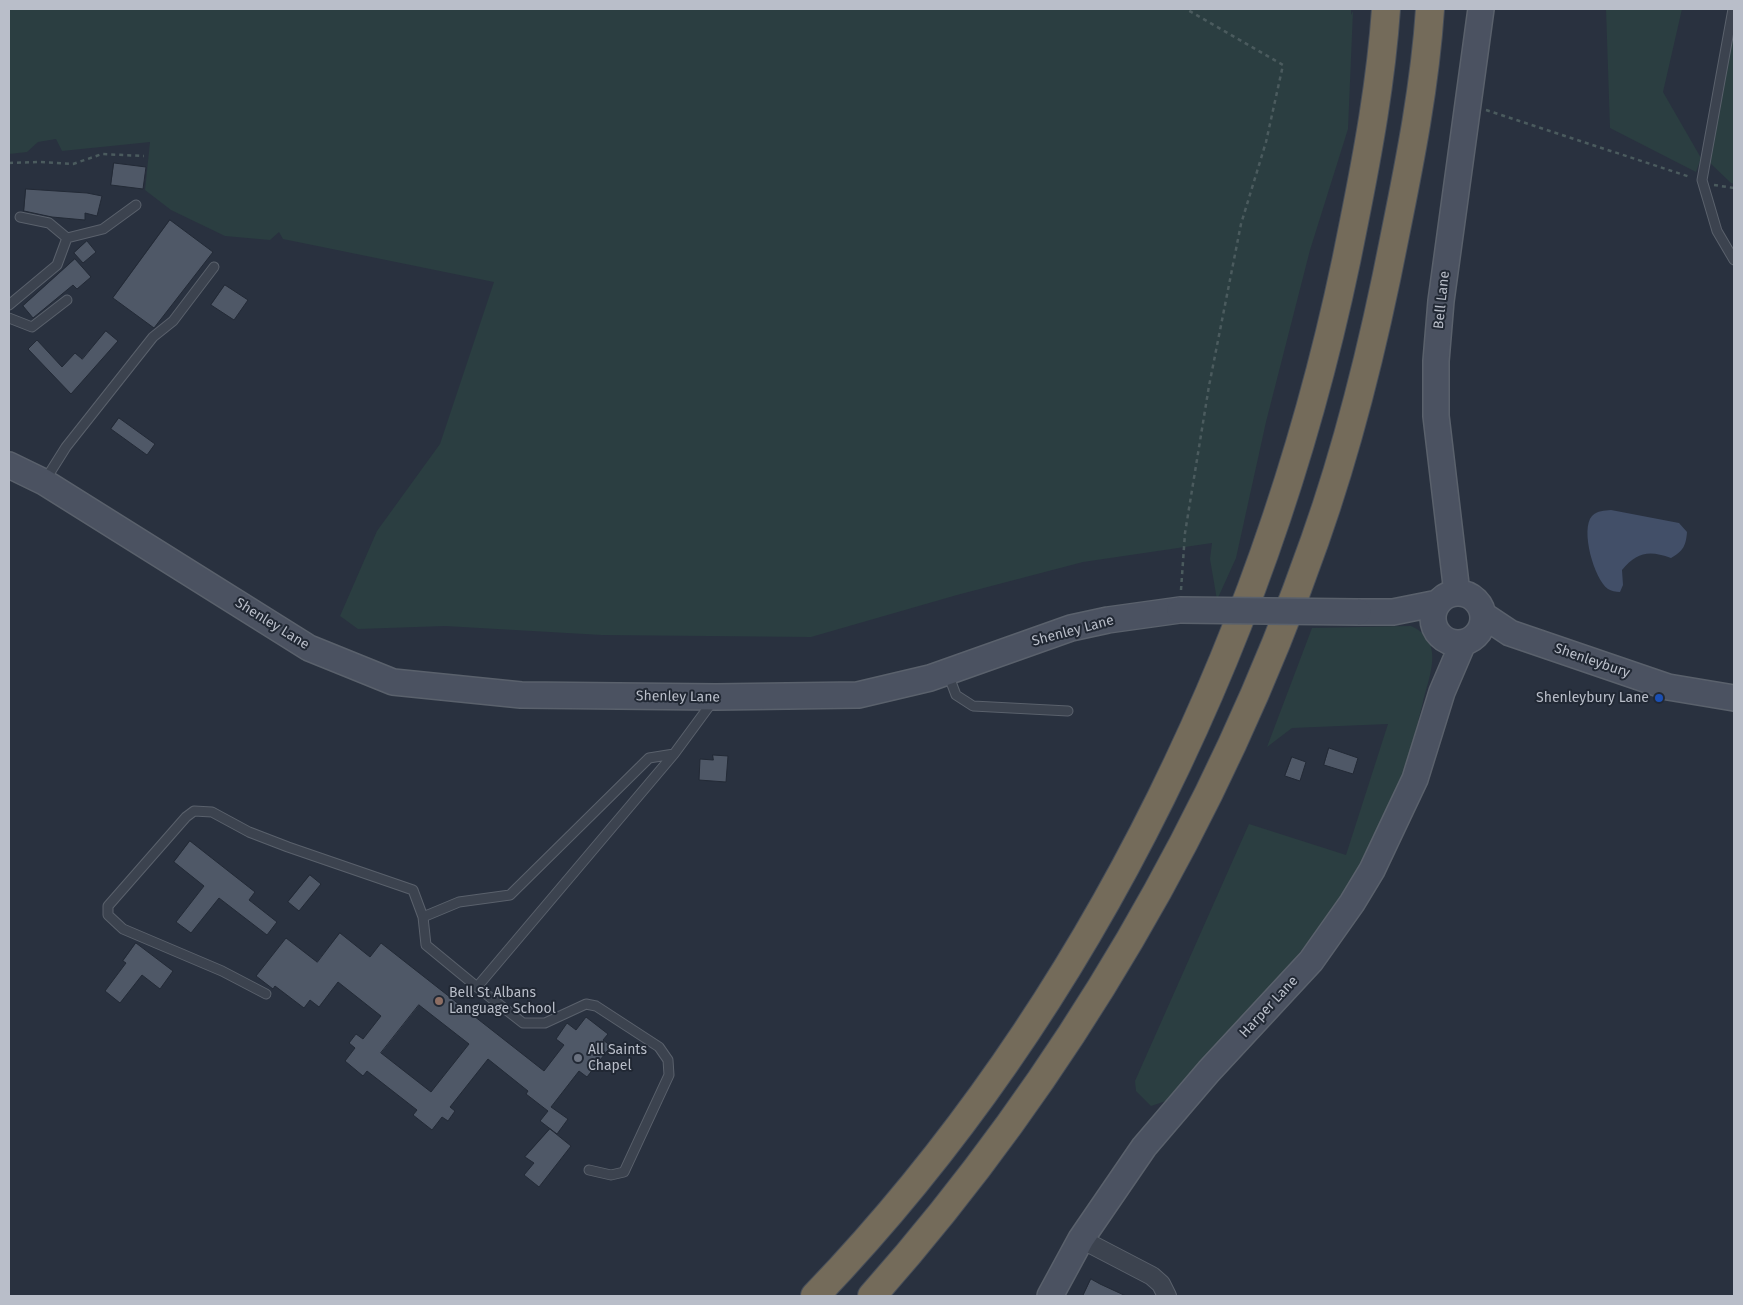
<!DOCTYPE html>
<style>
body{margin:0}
#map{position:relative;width:1743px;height:1305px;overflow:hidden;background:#29313f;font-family:"Fira Sans",sans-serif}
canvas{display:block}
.frame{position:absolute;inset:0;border:10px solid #b9bec9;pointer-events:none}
</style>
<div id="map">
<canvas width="1743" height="1305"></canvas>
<div class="frame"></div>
</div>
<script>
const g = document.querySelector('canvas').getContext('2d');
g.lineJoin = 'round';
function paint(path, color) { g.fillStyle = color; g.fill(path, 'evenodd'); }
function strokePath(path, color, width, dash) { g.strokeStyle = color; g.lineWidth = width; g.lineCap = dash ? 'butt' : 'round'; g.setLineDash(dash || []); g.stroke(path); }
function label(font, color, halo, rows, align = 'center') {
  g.font = font + ' "Fira Sans",sans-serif'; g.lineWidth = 4; g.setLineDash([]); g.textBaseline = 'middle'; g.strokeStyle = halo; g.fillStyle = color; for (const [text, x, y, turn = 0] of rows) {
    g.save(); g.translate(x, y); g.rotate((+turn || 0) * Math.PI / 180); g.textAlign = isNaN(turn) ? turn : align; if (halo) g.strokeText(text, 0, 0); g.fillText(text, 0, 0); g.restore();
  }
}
paint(new Path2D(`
 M9 9H1351V15L1353 11 1348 129 1310 250 1266 422 1236 558 1217 600 1210 559 1212 543 1083 562 957 595 811 637 602 635 445 626 358 629 340 616 377 531 440 444 494 282 283 239 279 232 270 240 225 236 171 210 145 190 150 142 62 151 56 139 38 142 27 152 9 154Z
 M1606 9H1682L1663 92 1701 158 1696 172 1610 128Z
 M1734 15V184L1731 183 1709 162Z
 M1411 626C1445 641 1430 674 1423 702 1410 754 1396 805 1371 853 1355 884 1332 912 1310 940 1265 996 1216 1048 1166 1101L1151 1106 1136 1091 1135 1081 1249 824 1346 855 1388 724 1292 728 1267 747 1312 628Z`), '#2b3e41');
paint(new Path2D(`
 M1611 510 1679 523 1687 532C1686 546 1683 551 1671 558 1649 550 1637 552 1622 570L1623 585 1620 592C1616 592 1611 591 1608 589 1594 579 1580 529 1592 516 1598 510 1604 511 1611 510Z`), '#424f68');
const building = new Path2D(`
 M114 163 146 167 143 189 111 185Z
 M26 189 87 193 102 196 97 216 85 213V220L52 217 24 211Z
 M170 220 213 252 154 328 113 298Z
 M87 241 96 252 83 263 74 253Z
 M75 259 91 277 77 289 73 285 33 318 23 306Z
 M225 285 248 300 234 320 211 305Z
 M106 331 118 341 71 394 28 349 37 340 62 367 75 353 82 359Z
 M119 418 155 444 147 455 111 429Z
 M1329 748 1358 758 1353 774 1324 765Z
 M713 755 728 756 726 782 699 780 700 759 713 760Z
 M1292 757 1306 762 1300 781 1285 776Z
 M190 841 255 892 249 900 277 922 267 935 219 898 191 933 176 922 204 886 174 862Z
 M310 875 321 884 299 911 288 902Z
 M340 933 370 957 381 943 544 1071 564 1045 556 1039 567 1023 576 1030 586 1017 608 1034 603 1040 611 1046 587 1077 579 1071 551 1107 568 1119 557 1134 540 1121 548 1111 526 1094 528 1091 488 1059 450 1107 455 1111 448 1121 442 1117 432 1130 413 1115 417 1110 367 1071 363 1076 345 1061 355 1048 349 1043 356 1034 363 1039 381 1016 338 982 319 1007 310 1000 304 1008 275 986 273 989 256 976 286 938 317 962ZM419 1005 469 1044 431 1092 381 1053Z
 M136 943 173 971 160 989 142 975 120 1003 105 991 126 963 123 961Z
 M550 1129 571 1146 539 1187 524 1175 534 1163 525 1157Z
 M1091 1279 1100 1284 1126 1296H1083Z`);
paint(building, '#4f5867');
strokePath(building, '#232a36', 1);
const service = new Path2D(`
 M1733 9 1702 180 1717 231 1734 260
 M20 217 49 223 67 238
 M9 305 57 265 67 238 103 229 136 205
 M9 318 32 327 67 300
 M44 482 66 447 153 337 173 321 214 267
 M948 674 956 695 973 706 1068 711
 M423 917 459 902 510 895 649 758 674 754
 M477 987 523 1023H545L586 1004 596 1006 659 1047 668 1060 669 1075 624 1172 611 1175 589 1170
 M266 994 222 971 123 929 108 915V906L186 817 194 811 212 812 249 832 288 847 413 890 423 917 426 945 477 987 674 754 713 701`);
const minor = new Path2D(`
 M1081 1239 1152 1276 1161 1284 1167 1296`);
const secondary = new Path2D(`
 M9 465 44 482 309 648 393 682 521 695 716 697 858 695 930 678 1071 628 1108 620 1180 610
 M1433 618a25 25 0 1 1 50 0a25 25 0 1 1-50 0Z
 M1457 593 1436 416V361L1441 301 1481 9
 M1358 612H1393L1438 603
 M1483 615 1510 633 1668 687 1734 698
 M1050 1296 1081 1239 1144 1147 1209 1071 1311 961 1352 903 1372 870 1415 779 1442 692 1463 643`);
const motorway = new Path2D(`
 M815 1296C1095 1004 1278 617 1354 222 1368 152 1381 81 1386 9
 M872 1296C1066 1077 1218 817 1315 540 1350 441 1375 338 1395 235 1410 161 1425 85 1430 9`);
strokePath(service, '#5a616c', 11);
strokePath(minor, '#5a616c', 20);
strokePath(secondary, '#5a616c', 28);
strokePath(motorway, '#474e59', 30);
strokePath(new Path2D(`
 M1486 110 1690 177
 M9 163 39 162 73 164 102 154 144 156
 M1714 185 1734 188
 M1181 590 1185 533 1209 386 1241 224 1266 142 1283 65 1186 9`), '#4b5b5e', 2.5, [4, 4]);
strokePath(service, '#3c434f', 9);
strokePath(minor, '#3c434f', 18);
strokePath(secondary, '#4b5261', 25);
strokePath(motorway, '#746b5a', 28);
const secondaryBridge = new Path2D(`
 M1180 610 1358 612`);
strokePath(secondaryBridge, '#5a616c', 28, []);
strokePath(secondaryBridge, '#4b5261', 25);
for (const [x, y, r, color] of [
 [1659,698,5,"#1a4fb4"],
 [439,1001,5,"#8d6e63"],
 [578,1058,5,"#6b7280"]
]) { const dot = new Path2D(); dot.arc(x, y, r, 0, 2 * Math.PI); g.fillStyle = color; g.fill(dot); strokePath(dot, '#212834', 2); }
label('14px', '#b9bec9', '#212834', [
 ["Bell Lane",1442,300,-84],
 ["Shenley Lane",272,624,32],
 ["Shenley Lane",1073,631,-15],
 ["Shenleybury",1592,661,19],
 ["Shenley Lane",678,697,1],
 ["Harper Lane",1269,1007,-47]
]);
label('14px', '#b9bec9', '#212834', [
 ["Shenleybury Lane",1649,698,"right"],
 ["Bell St Albans",449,993],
 ["Language School",449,1009],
 ["All Saints",588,1050],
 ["Chapel",588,1066]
], 'left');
</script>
